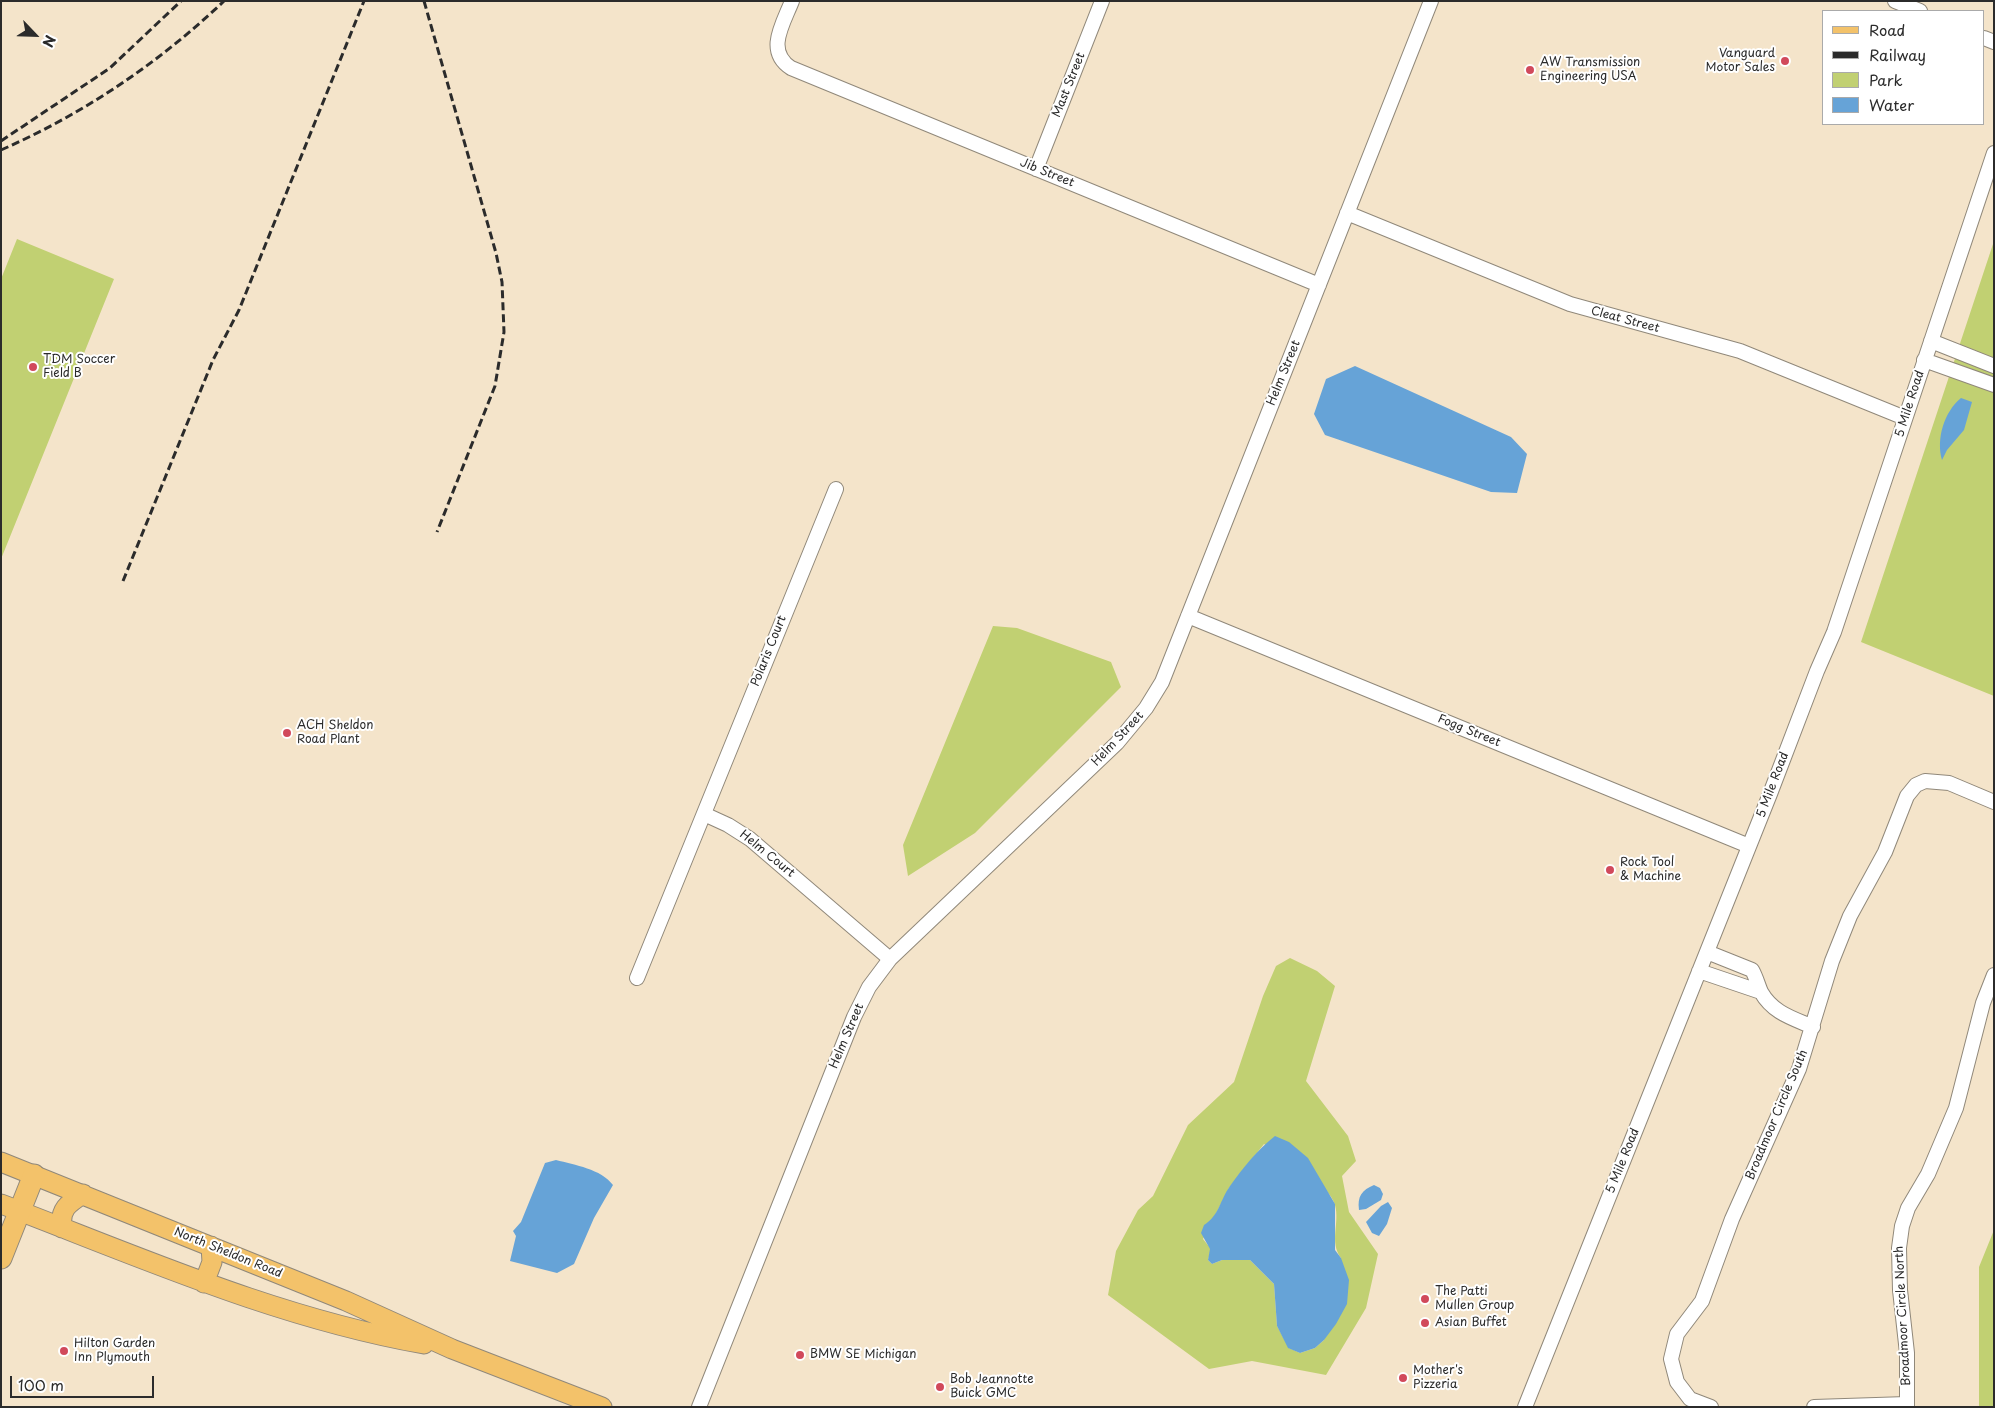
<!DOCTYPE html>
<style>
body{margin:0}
#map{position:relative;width:1995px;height:1408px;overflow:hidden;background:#f4e4ca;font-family:"Playpen Sans",sans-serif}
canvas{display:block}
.frame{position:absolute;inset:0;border:2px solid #2b2b2b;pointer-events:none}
.legend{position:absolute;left:1822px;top:10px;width:162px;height:115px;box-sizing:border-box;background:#fff;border:1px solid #aaa;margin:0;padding:6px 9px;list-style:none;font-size:15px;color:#2b2b2b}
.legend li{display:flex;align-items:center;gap:10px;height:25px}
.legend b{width:25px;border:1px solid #aaa}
.north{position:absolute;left:10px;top:10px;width:50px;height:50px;-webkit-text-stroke:4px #fff;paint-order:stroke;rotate:114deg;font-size:14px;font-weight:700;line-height:20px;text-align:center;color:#2b2b2b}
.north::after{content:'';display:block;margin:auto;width:18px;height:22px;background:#2b2b2b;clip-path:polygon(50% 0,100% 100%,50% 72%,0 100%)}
.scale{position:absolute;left:10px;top:1376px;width:144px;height:22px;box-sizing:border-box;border:2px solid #2b2b2b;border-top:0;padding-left:6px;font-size:15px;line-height:18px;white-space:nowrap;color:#2b2b2b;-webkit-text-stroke:4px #fff;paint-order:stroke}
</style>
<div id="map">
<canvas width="1995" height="1408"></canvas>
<div class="frame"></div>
<ul class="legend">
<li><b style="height:6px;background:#f3c26a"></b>Road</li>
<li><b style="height:6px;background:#2b2b2b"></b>Railway</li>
<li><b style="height:14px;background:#c1d072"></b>Park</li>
<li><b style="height:14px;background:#66a3d7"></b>Water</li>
</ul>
<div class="north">N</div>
<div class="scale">100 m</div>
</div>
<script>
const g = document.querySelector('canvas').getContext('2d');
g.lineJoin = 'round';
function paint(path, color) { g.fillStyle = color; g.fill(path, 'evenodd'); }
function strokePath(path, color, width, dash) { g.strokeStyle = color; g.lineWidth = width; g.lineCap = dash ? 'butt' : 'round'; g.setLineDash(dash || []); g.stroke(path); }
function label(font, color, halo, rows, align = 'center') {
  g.font = font + ' "Playpen Sans",sans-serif'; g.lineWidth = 4; g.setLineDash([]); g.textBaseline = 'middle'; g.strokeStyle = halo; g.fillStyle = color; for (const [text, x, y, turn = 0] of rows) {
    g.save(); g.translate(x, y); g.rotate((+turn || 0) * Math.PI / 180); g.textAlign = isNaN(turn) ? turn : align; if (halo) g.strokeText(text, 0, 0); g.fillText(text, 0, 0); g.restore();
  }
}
paint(new Path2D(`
 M17 239 114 279 1 559V279Z
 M1994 241V696L1861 642Z
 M993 626 1017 628 1111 662 1121 687 975 833 908 876 903 845Z
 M1290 958 1317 971 1335 986 1306 1081 1348 1136 1356 1161 1342 1176 1349 1212 1378 1254 1366 1308 1326 1375 1252 1361 1209 1369 1108 1295 1116 1251 1138 1210 1153 1196 1188 1125 1234 1082 1263 996 1276 966ZM1264 1144C1282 1157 1329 1183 1335 1205 1340 1223 1329 1242 1341 1258L1324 1340 1315 1348 1300 1353 1289 1348 1277 1326 1274 1284 1250 1260H1222L1212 1264 1208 1260 1211 1249 1203 1239 1229 1188Z
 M1994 1230V1407H1979V1267Z`), '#c1d072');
paint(new Path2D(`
 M1355 366 1511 437 1527 454 1517 493 1491 492 1325 435 1314 414 1326 379Z
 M1961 398 1972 402 1964 430 1947 450 1942 460C1936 439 1944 412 1961 398Z
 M1275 1136 1289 1142 1308 1158 1335 1204V1250L1341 1258 1349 1280 1347 1304 1336 1324 1324 1340 1315 1348 1300 1353 1288 1348 1277 1326 1274 1284 1250 1260H1222L1212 1264 1208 1260 1210 1249 1201 1233 1204 1225C1219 1216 1220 1200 1230 1186 1243 1168 1257 1150 1275 1136Z
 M556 1160C575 1165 601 1169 613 1185L594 1218 574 1264 557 1273 510 1261 516 1236 513 1231 521 1222 545 1163Z
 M1374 1185 1380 1188 1383 1194 1381 1200 1366 1209 1359 1210C1357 1196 1362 1190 1374 1185Z
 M1388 1202 1392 1208 1387 1224 1379 1236 1372 1233 1366 1222 1381 1206Z`), '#66a3d7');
const minor = new Path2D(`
 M792 1C783 24 765 51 791 68L1319 285
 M1895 1 1920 11
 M1984 38 1994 42
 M1036 169 1102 1
 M1347 213 1570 304 1740 351 1905 418
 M1931 341 1994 366
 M1924 360 1994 385
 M1188 616 1749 846
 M704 814 728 825 750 839 890 959
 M1707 952 1752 970C1756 977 1758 985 1761 992 1773 1013 1792 1018 1813 1027
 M1699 971 1761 992
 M637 978 836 489
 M699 1407 854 1017 869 987 890 959 1117 743 1146 708 1162 682 1431 1
 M1525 1407 1770 794 1817 671 1834 632 1994 153
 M1711 1407 1690 1399 1677 1382 1671 1359 1677 1334 1702 1301 1732 1219 1799 1069 1832 961 1850 916 1885 852 1907 796 1916 785 1925 781 1949 783 1994 802
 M1814 1407 1907 1404
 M1907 1407V1353L1900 1290 1899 1248 1902 1226 1908 1208 1928 1174 1956 1108 1983 1003 1994 975`);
const major = new Path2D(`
 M1 1162 346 1301 452 1349 602 1407
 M1 1204C140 1257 277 1318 424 1344
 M62 1228C59 1209 69 1203 83 1194
 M204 1283 212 1262 211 1246`);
const highway = new Path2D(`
 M1 1258 34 1175`);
strokePath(minor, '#90887a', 16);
strokePath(major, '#90887a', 21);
strokePath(highway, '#90887a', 23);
strokePath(minor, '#fff', 14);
strokePath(major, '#f3c26a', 19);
strokePath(highway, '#f3c26a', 21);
strokePath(new Path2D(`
 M424 1 496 253 502 282 504 332 495 386 437 532
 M289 2V1
 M1 141 110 68 181 1
 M1 150C83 114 159 63 224 1
 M123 581 213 360 239 310 364 1`), '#2b2b2b', 3, [8, 4]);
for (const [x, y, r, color] of [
 [1785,61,5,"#d1495b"],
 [1530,70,5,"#d1495b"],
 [33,367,5,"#d1495b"],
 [287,733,5,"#d1495b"],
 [1610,870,5,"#d1495b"],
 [1425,1299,5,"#d1495b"],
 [1425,1323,5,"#d1495b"],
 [64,1351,5,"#d1495b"],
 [800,1355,5,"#d1495b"],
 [1403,1378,5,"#d1495b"],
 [940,1387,5,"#d1495b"]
]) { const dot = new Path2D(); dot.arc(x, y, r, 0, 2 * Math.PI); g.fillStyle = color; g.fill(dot); strokePath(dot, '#fff', 2); }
label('12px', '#2b2b2b', '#fff', [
 ["Vanguard",1775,54,"right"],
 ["Motor Sales",1775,68,"right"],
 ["AW Transmission",1540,63],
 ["Engineering USA",1540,77],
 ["TDM Soccer",43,360],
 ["Field B",43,374],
 ["ACH Sheldon",297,726],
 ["Road Plant",297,740],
 ["Rock Tool",1620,863],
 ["& Machine",1620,877],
 ["The Patti",1435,1292],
 ["Mullen Group",1435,1306],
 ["Asian Buffet",1435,1323],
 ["Hilton Garden",74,1344],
 ["Inn Plymouth",74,1358],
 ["BMW SE Michigan",810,1355],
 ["Mother's",1413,1371],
 ["Pizzeria",1413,1385],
 ["Bob Jeannotte",950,1380],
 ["Buick GMC",950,1394]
], 'left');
label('12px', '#2b2b2b', '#fff', [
 ["Mast Street",1069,85,-68],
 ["Jib Street",1047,173,22],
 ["Cleat Street",1625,320,15],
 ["Helm Street",1284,373,-68],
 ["5 Mile Road",1910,404,-72],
 ["Polaris Court",769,651,-68],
 ["Fogg Street",1469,731,22],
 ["Helm Street",1118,739,-47],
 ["5 Mile Road",1773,785,-69],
 ["Helm Court",767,854,39],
 ["Helm Street",847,1036,-67],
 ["Broadmoor Circle South",1777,1115,-67],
 ["5 Mile Road",1623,1161,-68],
 ["North Sheldon Road",228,1253,22],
 ["Broadmoor Circle North",1903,1316,-93]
]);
</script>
